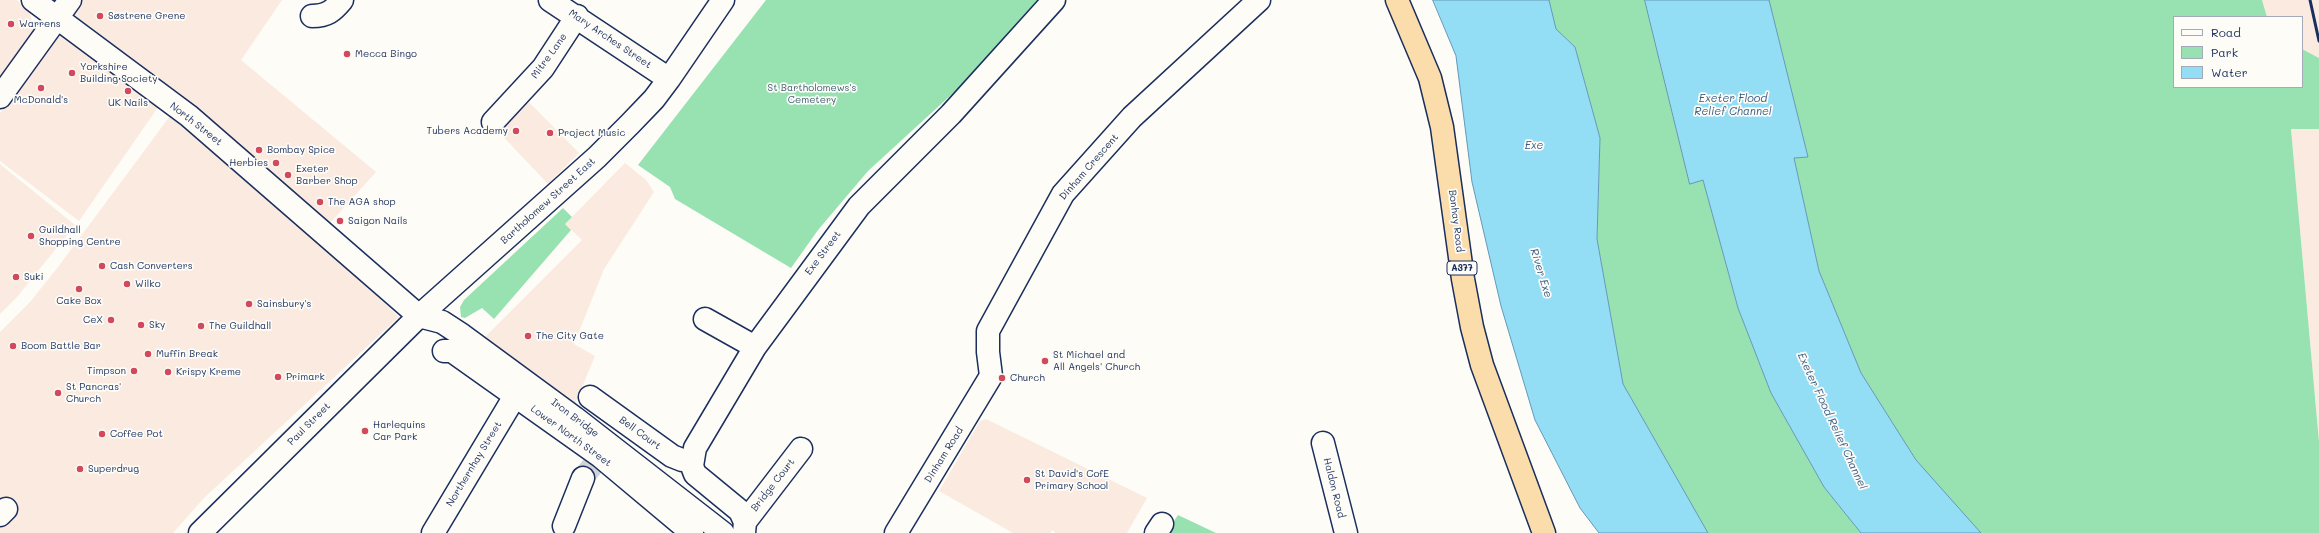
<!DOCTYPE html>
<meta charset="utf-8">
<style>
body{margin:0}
#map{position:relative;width:2319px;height:533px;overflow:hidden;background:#fdfcf7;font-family:Mali,sans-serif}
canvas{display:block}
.legend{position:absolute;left:2173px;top:16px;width:130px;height:72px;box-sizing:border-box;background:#fdfcf7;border:1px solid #a3aaba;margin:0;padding:5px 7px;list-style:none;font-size:12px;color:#1b2f5e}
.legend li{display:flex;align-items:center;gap:8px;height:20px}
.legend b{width:20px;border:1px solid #a3aaba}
</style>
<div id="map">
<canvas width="2319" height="533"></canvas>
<ul class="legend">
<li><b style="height:5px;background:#fdfcf7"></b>Road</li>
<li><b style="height:11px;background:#98e1b0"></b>Park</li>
<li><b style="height:11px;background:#94def5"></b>Water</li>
</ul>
</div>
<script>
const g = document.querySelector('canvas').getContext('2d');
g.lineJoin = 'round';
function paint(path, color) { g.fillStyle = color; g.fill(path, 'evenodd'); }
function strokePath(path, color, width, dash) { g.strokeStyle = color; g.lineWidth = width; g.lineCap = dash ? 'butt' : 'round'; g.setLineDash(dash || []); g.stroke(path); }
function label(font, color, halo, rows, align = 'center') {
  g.font = font + ' Mali,sans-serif'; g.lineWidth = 3.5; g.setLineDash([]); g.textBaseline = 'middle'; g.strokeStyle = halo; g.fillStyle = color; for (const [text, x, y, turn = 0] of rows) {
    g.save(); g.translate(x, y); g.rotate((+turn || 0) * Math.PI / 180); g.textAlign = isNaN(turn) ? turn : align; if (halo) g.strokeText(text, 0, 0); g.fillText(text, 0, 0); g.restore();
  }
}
paint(new Path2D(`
 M0 0H17L30 13 35 36 0 78Z
 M81 0H282L241 60 376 172 330 223 156 81 66 19Z
 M2262 0H2319V58L2302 49V17H2267Z
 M61 31 161 103 79 221 0 161V113Z
 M524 97 579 153 548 184 495 128Z
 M173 112 289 213 399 317 204 498 173 533H0V332L30 302 58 267Z
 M2291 129H2319V442Z
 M625 163 646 180 654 192 604 269 574 344 595 356 574 406 484 338 582 240 565 224Z
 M0 164 75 225 17 297 0 314Z
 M986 419 1147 498 1127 533H1056L1052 530 1050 533H1013L939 491 980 421Z`), '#fbeae0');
paint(new Path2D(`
 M766 0H1039L975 73 868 171 818 230 791 268 675 199 670 187 638 165Z
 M1549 0H1645L1690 183 1703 180 1738 308 1771 393 1824 487 1861 533H1708L1623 384 1597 239 1600 138 1575 47 1556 29Z
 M1769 0H2262L2267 17H2174V87H2302V49L2319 58V129H2291L2319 442V533H1981L1971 524 1916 460 1861 373 1819 271 1794 158 1808 157Z
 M563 208 572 217 565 224 571 230 494 319 482 308 465 318 461 317 460 307 464 300Z
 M1178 515 1216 533H1166Z`), '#98e1b0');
const water = new Path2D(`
 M1433 0H1549L1556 29 1575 47 1600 138 1597 239 1623 384 1708 533H1599L1580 508 1535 420 1501 306 1472 182 1456 56Z
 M1645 0H1769L1808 157 1794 158 1819 271 1861 373 1916 460 1981 533H1861L1824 487 1771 393 1738 308 1703 180 1690 184Z`);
paint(water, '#94def5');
strokePath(water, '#6498b9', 1);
strokePath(new Path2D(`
 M583 478 594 464`), '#d0d3d8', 22, [22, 11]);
const minor = new Path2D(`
 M33 0 189 116 419 316 442 322 462 335 575 418 723 533
 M550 0 669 79
 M312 16C327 16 333 11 342 0
 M0 97 70 0
 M493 122 543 68 577 16
 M705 319 755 347
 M444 351H452L600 456 692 533
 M590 397 672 456 682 460 692 459
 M1323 443 1346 533
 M0 515 6 509
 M745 522 801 449
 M564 526 583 478
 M200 533 419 316 597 157 630 124 654 99 669 79 723 0
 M433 533 515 396
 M744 533 745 522 740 511 695 474 692 466 695 448 755 347 859 206 951 114 1054 0
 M896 533 991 376 988 352V331L1063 194 1132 117 1259 0
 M1156 533 1162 524`);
const highway = new Path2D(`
 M1397 0 1430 78 1442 127 1463 279 1472 327 1482 365 1544 533`);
strokePath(minor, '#1b2f5e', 25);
strokePath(highway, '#1b2f5e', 25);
strokePath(minor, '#fdfcf7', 22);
strokePath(highway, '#faddab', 22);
strokePath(new Path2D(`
 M2310 0 2319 41`), '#1b2f5e', 3);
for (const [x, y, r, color] of [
 [100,16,4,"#d1495b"],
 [11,24,4,"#d1495b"],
 [347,54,4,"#d1495b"],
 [72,73,4,"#d1495b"],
 [41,88,4,"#d1495b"],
 [128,91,4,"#d1495b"],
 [516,131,4,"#d1495b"],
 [550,133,4,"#d1495b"],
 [259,150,4,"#d1495b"],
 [276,163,4,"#d1495b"],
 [288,175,4,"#d1495b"],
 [320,202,4,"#d1495b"],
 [340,221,4,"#d1495b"],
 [31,236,4,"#d1495b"],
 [102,266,4,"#d1495b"],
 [16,277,4,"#d1495b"],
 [127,284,4,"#d1495b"],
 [79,289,4,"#d1495b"],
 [249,304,4,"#d1495b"],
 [111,320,4,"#d1495b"],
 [141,325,4,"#d1495b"],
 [201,326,4,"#d1495b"],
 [528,336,4,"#d1495b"],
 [13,346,4,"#d1495b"],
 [148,354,4,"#d1495b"],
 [1045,361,4,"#d1495b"],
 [134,371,4,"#d1495b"],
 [168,372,4,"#d1495b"],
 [278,377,4,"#d1495b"],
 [1002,378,4,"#d1495b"],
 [58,393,4,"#d1495b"],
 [365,431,4,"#d1495b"],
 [102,434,4,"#d1495b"],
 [80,469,4,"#d1495b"],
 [1027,480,4,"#d1495b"]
]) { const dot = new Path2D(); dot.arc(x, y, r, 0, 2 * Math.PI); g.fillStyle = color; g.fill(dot); strokePath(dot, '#fdfcf7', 1.5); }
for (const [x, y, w] of [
 [1462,268,30]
]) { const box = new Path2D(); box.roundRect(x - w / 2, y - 7, w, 14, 3); g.fillStyle = '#fdfcf7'; g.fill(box); strokePath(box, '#1b2f5e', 1); }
label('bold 9px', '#1b2f5e', null, [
 ["A377",1462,268]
]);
label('10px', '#1b2f5e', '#fdfcf7', [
 ["Søstrene Grene",108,16],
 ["Warrens",19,24],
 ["Mecca Bingo",355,54],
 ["Yorkshire",80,67],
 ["Building Society",80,79],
 ["McDonald's",41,100,"center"],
 ["UK Nails",128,103,"center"],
 ["Tubers Academy",508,131,"right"],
 ["Project Music",558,133],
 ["Bombay Spice",267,150],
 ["Herbies",268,163,"right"],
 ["Exeter",296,169],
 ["Barber Shop",296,181],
 ["The AGA shop",328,202],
 ["Saigon Nails",348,221],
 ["Guildhall",39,230],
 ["Shopping Centre",39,242],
 ["Cash Converters",110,266],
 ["Suki",24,277],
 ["Wilko",135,284],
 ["Cake Box",79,301,"center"],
 ["Sainsbury's",257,304],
 ["CeX",103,320,"right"],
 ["Sky",149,325],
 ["The Guildhall",209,326],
 ["The City Gate",536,336],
 ["Boom Battle Bar",21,346],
 ["Muffin Break",156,354],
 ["St Michael and",1053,355],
 ["All Angels' Church",1053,367],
 ["Timpson",126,371,"right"],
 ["Krispy Kreme",176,372],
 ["Primark",286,377],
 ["Church",1010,378],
 ["St Pancras'",66,387],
 ["Church",66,399],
 ["Harlequins",373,425],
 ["Car Park",373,437],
 ["Coffee Pot",110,434],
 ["Superdrug",88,469],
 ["St David's CofE",1035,474],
 ["Primary School",1035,486]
], 'left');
label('10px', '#1b2f5e', '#fdfcf7', [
 ["Mary Arches Street",610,39,34],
 ["Mitre Lane",549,56,-54],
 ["North Street",196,124,38],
 ["Dinham Crescent",1089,167,-49],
 ["Bartholomew Street East",548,201,-42],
 ["Bonhay Road",1456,221,83],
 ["Exe Street",823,253,-53],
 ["Iron Bridge",575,418,37],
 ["Paul Street",309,424,-45],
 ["Bell Court",640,433,36],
 ["Lower North Street",571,436,36],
 ["Dinham Road",944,455,-58],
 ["Northernhay Street",474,464,-59],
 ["Bridge Court",773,485,-52],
 ["Haldon Road",1334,488,76]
]);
label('10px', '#3a5c72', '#fdfcf7', [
 ["St Bartholomews's",812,88],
 ["Cemetery",812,100]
]);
label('italic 11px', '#395b84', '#fdfcf7', [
 ["Exeter Flood",1733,99],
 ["Relief Channel",1733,112],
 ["Exe",1534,146],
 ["River Exe",1541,273,73],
 ["Exeter Flood Relief Channel",1832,421,65]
]);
</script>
